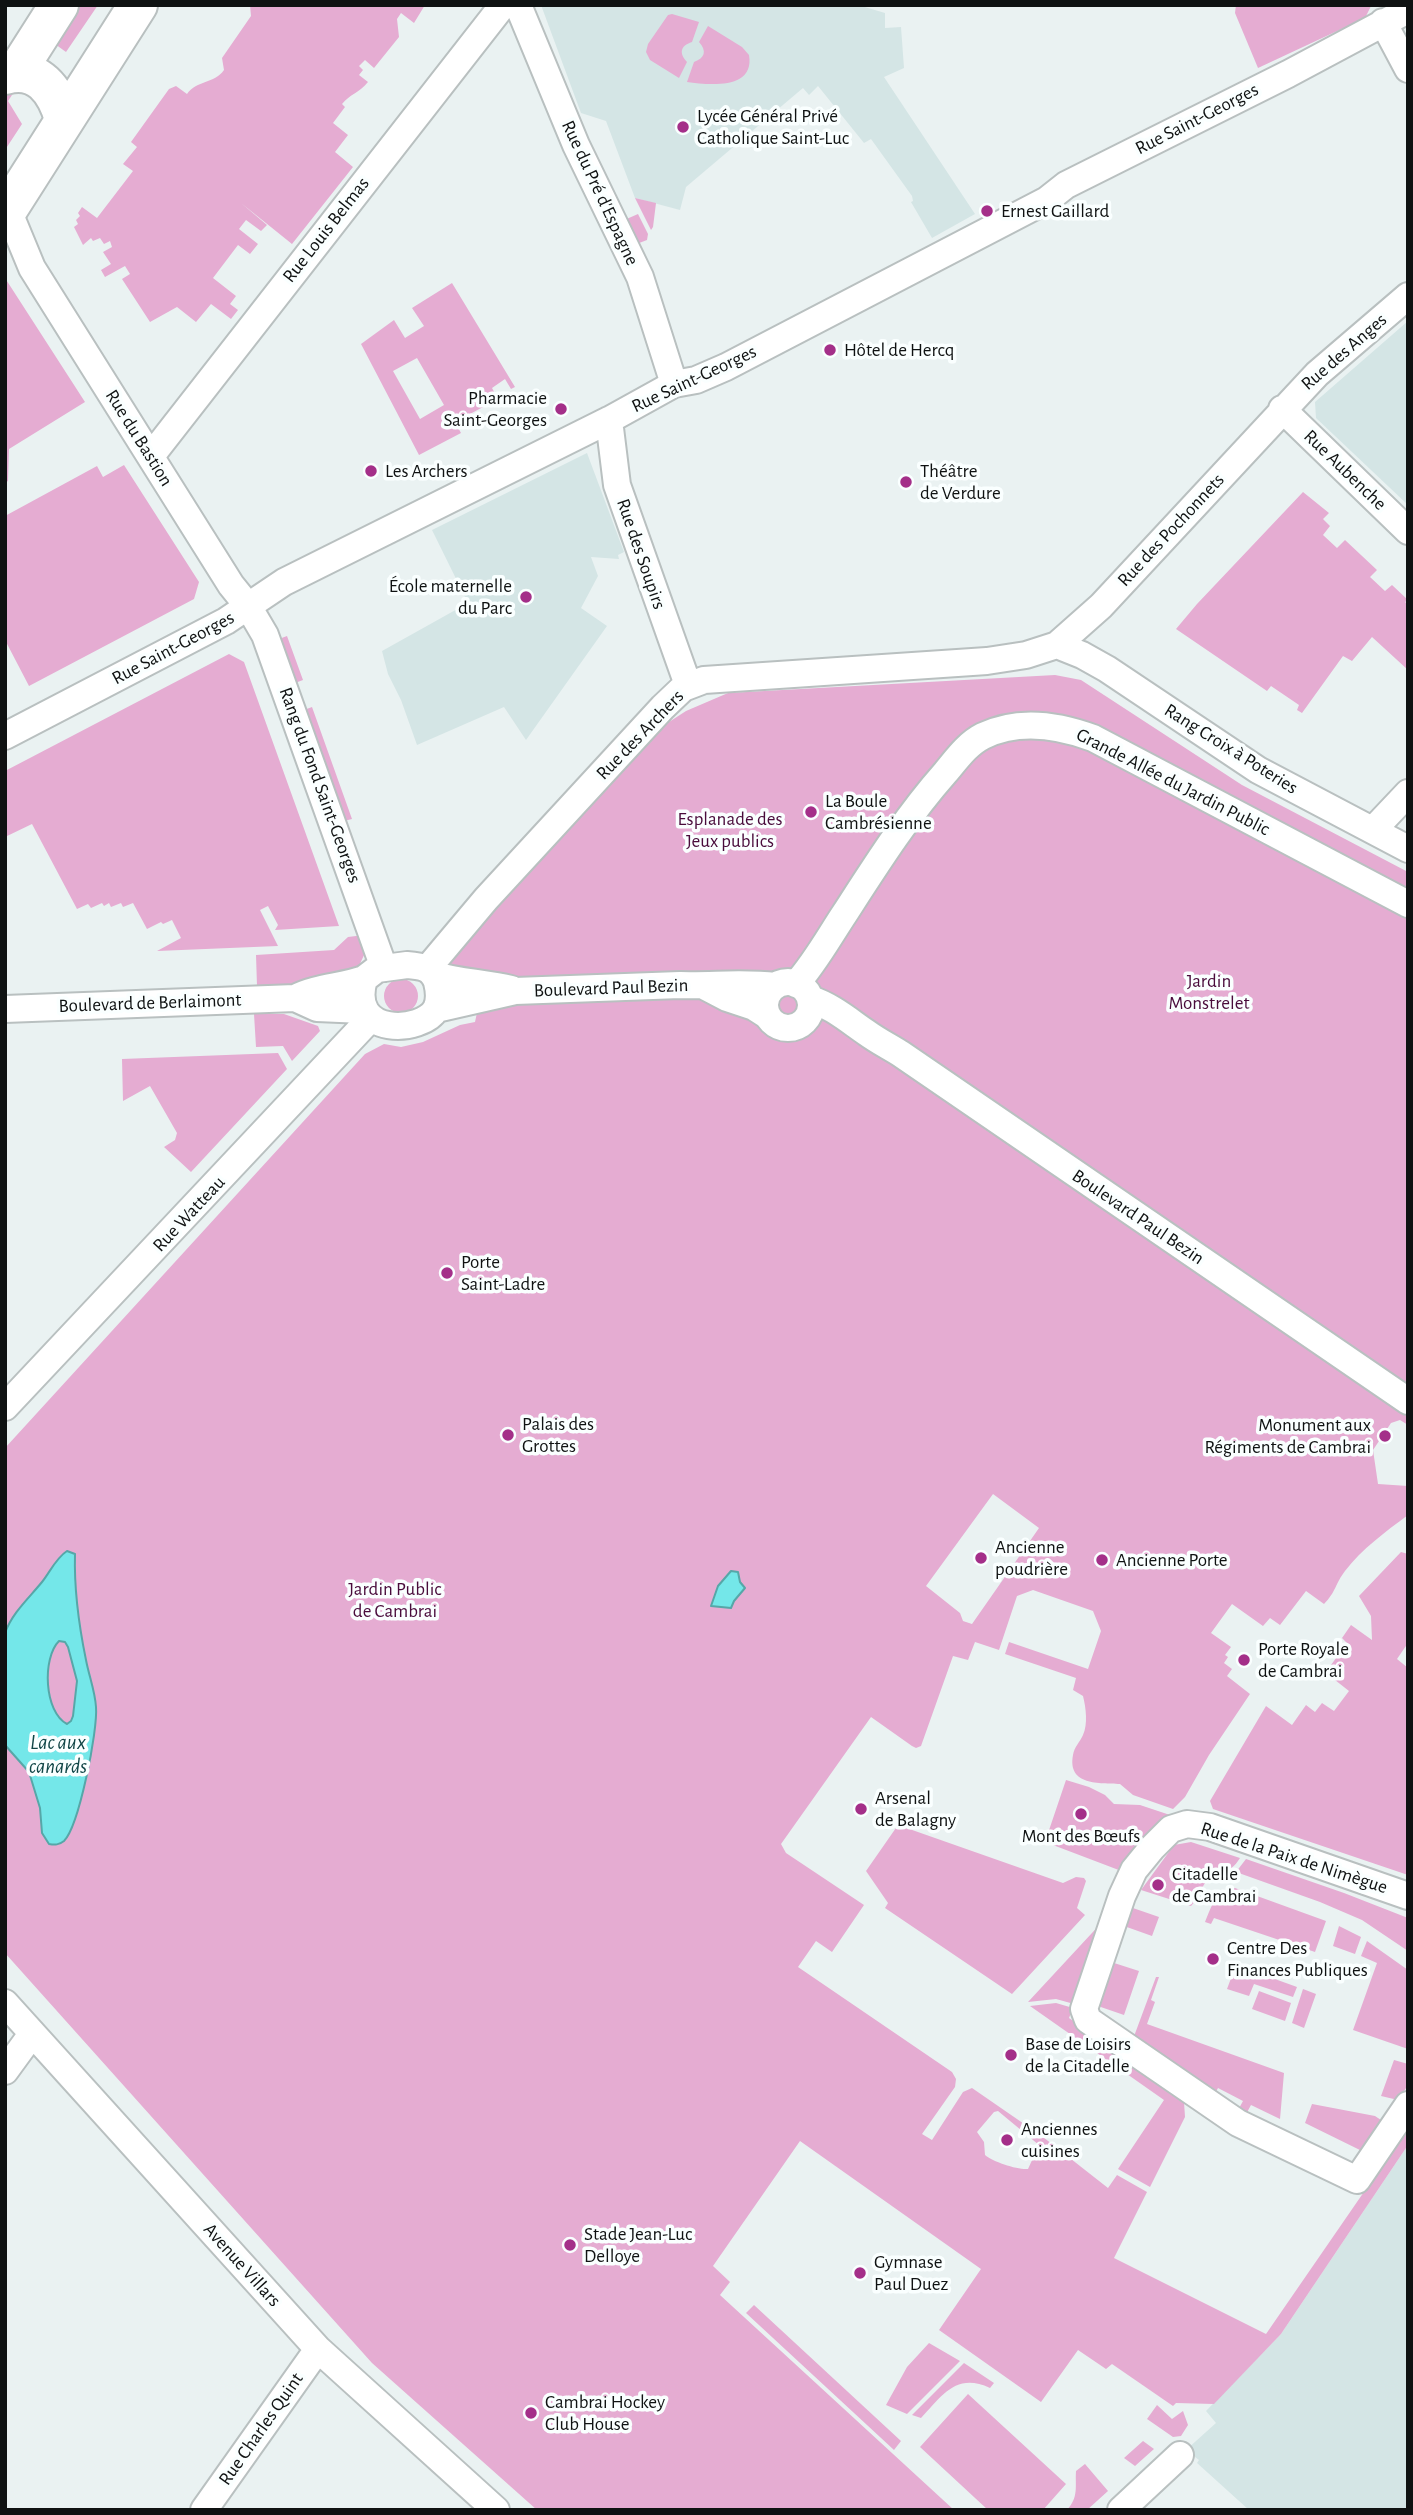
<!DOCTYPE html>
<meta charset="utf-8">
<style>
body{margin:0}
#map{position:relative;width:1413px;height:2515px;overflow:hidden;background:#eaf2f2;font-family:"Alegreya Sans",sans-serif}
canvas{display:block}
.frame{position:absolute;inset:0;border:7px solid #0f1212;pointer-events:none}
</style>
<div id="map">
<canvas width="1413" height="2515"></canvas>
<div class="frame"></div>
</div>
<script>
const g = document.querySelector('canvas').getContext('2d');
g.lineJoin = 'round';
function paint(path, color) { g.fillStyle = color; g.fill(path, 'evenodd'); }
function strokePath(path, color, width, dash) { g.strokeStyle = color; g.lineWidth = width; g.lineCap = dash ? 'butt' : 'round'; g.setLineDash(dash || []); g.stroke(path); }
function label(font, color, halo, rows, align = 'center') {
  g.font = font + ' "Alegreya Sans",sans-serif'; g.lineWidth = 7; g.setLineDash([]); g.textBaseline = 'middle'; g.strokeStyle = halo; g.fillStyle = color; for (const [text, x, y, turn = 0] of rows) {
    g.save(); g.translate(x, y); g.rotate((+turn || 0) * Math.PI / 180); g.textAlign = isNaN(turn) ? turn : align; if (halo) g.strokeText(text, 0, 0); g.fillText(text, 0, 0); g.restore();
  }
}
paint(new Path2D(`
 M541 5H858L885 13V28L901 27 904 68 884 77 975 214 932 238 911 202 913 201 912 196 871 139 864 143 818 86 809 95 803 88 686 187 680 210 635 198 606 121 581 113Z
 M1408 321V505L1316 418 1315 402Z
 M587 453 624 552 618 555 619 559 591 557 598 576 581 608 607 626 526 740 504 707 417 745 401 700 388 674 382 651 468 603 432 530Z
 M1408 2145V2510H1249L1197 2463 1199 2460 1186 2450 1216 2423 1206 2411 1281 2334Z`), '#d4e5e5');
paint(new Path2D(`
 M72 5H98L66 52 48 39Z
 M250 5H425L414 23 401 13 397 19 399 37 374 68 365 60 359 66 363 70 359 75 368 82C359 93 350 94 342 104L345 107 333 123 348 135 335 152 353 167 292 244 241 203 267 225 261 231 246 220 239 229 258 244 250 254 238 245 213 278 236 296 230 304 238 310 231 319 211 304 196 322 177 307 150 322 122 279 130 274 125 266 105 277 101 270 111 264 103 252 112 247 110 241 104 244 100 238 93 241 91 238 83 245 74 227 78 224 76 220 80 216 78 213 82 207 97 218 133 171 123 164 137 147 131 142 169 89 176 86 187 94C197 80 214 84 224 70L222 58 251 16Z
 M1236 5H1371V6L1365 18 1258 68 1235 13Z
 M672 14 699 22 692 42C680 46 679 53 687 62L679 78 650 60 646 52 648 44 668 15Z
 M708 26 742 47 749 55C755 90 709 85 687 82L694 62C705 58 707 51 699 42Z
 M20 83 8 101 22 124 5 150V84Z
 M635 198 656 203 653 227 651 230Z
 M638 214 648 234 647 240 634 245 622 221Z
 M5 278 85 402 9 449 8 481 5 483Z
 M452 283 515 387 511 389 505 379 492 388 498 399 455 422 461 433 419 455 361 344 394 320 405 338 424 326 412 308ZM417 358 444 405 420 419 393 371Z
 M124 465 199 582 194 599 29 686 5 640V516L97 466 103 477Z
 M1303 492 1329 513 1323 519 1330 526 1323 535 1337 548 1345 540 1377 570 1370 577 1385 591 1392 585 1408 600 1405 602 1408 605V670L1372 637 1352 661 1343 656 1302 713 1297 710 1299 705 1271 686 1267 691 1176 629 1197 604Z
 M287 636 303 680 295 683 279 639Z
 M229 654 244 662 339 926 275 930 278 925 268 906 260 910 278 946 157 951 181 938 172 920 163 924 161 922 147 929 133 903 123 907 121 903 111 907 109 903 104 906 102 903 91 908 88 904 77 909 32 824 5 837V771Z
 M1055 675 1081 680 1242 785 1408 872V1425L1400 1420 1391 1423 1373 1450 1378 1484 1408 1486V1515C1385 1532 1362 1549 1345 1571 1335 1584 1336 1592 1324 1604L1306 1591 1280 1625 1270 1618 1263 1626 1232 1604 1211 1633 1231 1647 1225 1655 1228 1657 1224 1663 1232 1669 1227 1676 1250 1694 1209 1755 1185 1797 1173 1809 1133 1795 1120 1784C1100 1783 1067 1786 1073 1755 1074 1747 1080 1742 1083 1735 1088 1724 1086 1708 1083 1696L1073 1690 1076 1678 1005 1654 1009 1642 1088 1669 1101 1631 1093 1611 1033 1590 1017 1596 999 1650 975 1642 968 1660 953 1656 921 1746 916 1748 912 1746 871 1717 781 1844 786 1853 864 1905 832 1952 816 1941 798 1967 952 2072 956 2079 955 2087 922 2134 932 2140 963 2092 972 2088 1043 2137 1108 2188 1117 2175 1147 2192 1114 2258 1266 2334 1408 2128V2145L1281 2334 1214 2404 1176 2403 1173 2406 1112 2364 1106 2369 1078 2350 1041 2402 939 2330 981 2269 800 2141 713 2266 730 2282 720 2295 954 2510H537L372 2363 5 1953V1448L365 1054 384 1044 401 1047 423 1042 460 1025 475 1022 478 1008 451 971 450 956 669 722 686 711 728 693ZM993 1494 1039 1528 972 1624 963 1621 960 1613 926 1586ZM998 2111 1039 2145 1028 2169C1018 2170 993 2162 985 2155L984 2142 977 2132 994 2112Z
 M312 707 352 819 344 821 304 710Z
 M356 936H362L365 953 358 968 323 985 257 986 256 955 334 950 348 937Z
 M384 996a17 17 0 1 1 34 0a17 17 0 1 1-34 0Z
 M254 1014H284L318 1026 320 1031 292 1061 283 1046 256 1047Z
 M278 1053 287 1069 191 1172 164 1147 175 1140 177 1133 150 1086 123 1101 122 1059Z
 M1401 1552 1408 1554V1643L1397 1659 1408 1668V1875L1213 1809 1210 1801 1266 1706 1292 1725 1306 1705 1315 1712 1322 1703 1334 1711 1349 1691 1335 1680 1340 1672 1331 1665 1347 1643 1342 1638 1351 1625 1372 1640 1371 1616 1359 1596Z
 M1066 1780 1089 1787 1105 1795 1114 1804 1140 1805 1170 1815 1124 1872 1045 1842Z
 M898 1825 1063 1883 1076 1877 1084 1878 1086 1881 1077 1908 1085 1915 1012 1994 885 1908 888 1903 866 1871Z
 M1191 1842 1240 1858C1229 1876 1220 1869 1207 1881 1200 1888 1198 1899 1191 1906L1141 1890 1174 1845Z
 M1246 1859 1344 1893 1408 1918V1951L1362 1920 1320 1902 1236 1872Z
 M1235 1888 1326 1921 1315 1952 1214 1918 1211 1924 1205 1922C1212 1906 1215 1890 1235 1888Z
 M1130 1907 1159 1917 1152 1936 1124 1926Z
 M1104 1920 1074 2004 1056 1999 1028 2002Z
 M1339 1926 1361 1937 1355 1954 1333 1946Z
 M1367 1941 1408 1970V2049L1353 2030 1377 1963 1361 1956Z
 M1111 1962 1139 1971 1124 2015 1095 2005Z
 M1236 1965 1297 1987 1293 1997 1254 1984 1249 1996 1227 1989Z
 M1156 1977H1159L1151 2000 1155 2002 1147 2024 1284 2073 1280 2119 1251 2105 1245 2116 1237 2112 1243 2101 1218 2088 1212 2099 1133 2039Z
 M1303 1989 1316 1994 1304 2028 1292 2023Z
 M1259 1991 1291 2003 1285 2021 1252 2009Z
 M1056 2003 1073 2008 1069 2018 1173 2091 1184 2102 1185 2117 1150 2187 1118 2169 1164 2100 1030 2006Z
 M1394 2060 1408 2064V2085L1398 2100 1381 2096Z
 M1312 2104 1375 2116 1384 2122 1366 2153 1305 2123Z
 M754 2305 901 2441 894 2450 746 2313Z
 M929 2343 960 2361 907 2414 886 2405 907 2367Z
 M964 2363 994 2383 990 2388C956 2372 942 2396 921 2418L912 2415Z
 M968 2394 1066 2484 1043 2510H988L920 2447Z
 M1157 2405 1172 2419 1183 2411 1188 2425 1181 2436 1173 2437 1147 2419Z
 M1143 2441 1154 2449 1135 2466 1124 2458Z
 M1085 2464 1108 2491 1087 2510H1067C1079 2497 1075 2486 1076 2471Z`), '#e5acd2');
const water = new Path2D(`
 M67 1551 75 1554C74 1589 79 1626 86 1660 89 1676 95 1691 96 1707 98 1730 79 1826 64 1841 59 1845 55 1845 49 1844L42 1833 40 1808 29 1772 5 1745V1633C12 1613 29 1598 42 1582 50 1572 56 1558 67 1551ZM59 1641 65 1642 68 1647 77 1681 73 1716 71 1721 67 1724C44 1712 42 1658 59 1641Z
 M731 1571 738 1572 740 1582 745 1588 734 1601 731 1608 711 1606 718 1586Z`);
paint(water, '#74e7e9');
strokePath(water, '#56a7a8', 2);
const minor = new Path2D(`
 M518 5 576 145 640 277 674 384
 M1383 22 1408 69
 M8 210 32 268 231 585 248 606 265 635 384 968
 M1282 409 1408 531
 M609 420 617 485 688 685
 M151 456 503 5
 M1057 645 1082 655 1107 669 1258 770 1408 849
 M5 736 226 621 284 582 609 420 674 384 696 380 726 367 1047 200 1066 185 1288 74 1408 10
 M1373 830 1408 793
 M407 965C421 966 432 967 437 982 439 990 440 1001 436 1009 423 1033 347 1038 364 979L377 969Z
 M428 968 486 899 663 707 683 688 704 680 987 661 1026 655 1057 645 1101 606 1317 374 1408 296
 M434 975C459 982 485 983 511 989
 M765 1005a23 23 0 1 1 46 0a23 23 0 1 1-46 0Z
 M796 984C815 963 829 937 845 913 876 865 907 816 945 773 956 760 967 744 983 736 1018 719 1058 725 1093 738L1408 904
 M706 987 727 998 754 1007 768 1016
 M295 998 317 1008 363 1010
 M810 999C832 1006 848 1020 867 1033 878 1041 890 1047 901 1054L1408 1401
 M5 1009 295 998C316 987 341 987 364 979
 M436 1009 515 991 680 985C712 986 743 982 775 986
 M5 1407 370 1019
 M1408 1896 1210 1827 1187 1824 1171 1829 1152 1848 1134 1870 1122 1896 1084 2009 1088 2020 1238 2123 1357 2180 1408 2105
 M5 2003 318 2349 496 2510
 M5 2071 32 2034
 M204 2510 318 2349
 M1121 2510 1180 2455`);
const secondary = new Path2D(`
 M17 71 59 5
 M5 75C38 65 56 91 64 119
 M5 214 138 5`);
strokePath(minor, '#b9c0c0', 30);
strokePath(secondary, '#b9c0c0', 42);
strokePath(minor, '#fff', 26);
strokePath(secondary, '#fff', 38);
for (const [x, y, r, color] of [
 [683,127,7,"#a42f89"],
 [987,211,7,"#a42f89"],
 [830,350,7,"#a42f89"],
 [561,409,7,"#a42f89"],
 [371,471,7,"#a42f89"],
 [906,482,7,"#a42f89"],
 [526,597,7,"#a42f89"],
 [811,812,7,"#a42f89"],
 [447,1273,7,"#a42f89"],
 [508,1435,7,"#a42f89"],
 [1385,1436,7,"#a42f89"],
 [981,1558,7,"#a42f89"],
 [1102,1560,7,"#a42f89"],
 [1244,1660,7,"#a42f89"],
 [861,1809,7,"#a42f89"],
 [1081,1814,7,"#a42f89"],
 [1158,1885,7,"#a42f89"],
 [1213,1959,7,"#a42f89"],
 [1011,2055,7,"#a42f89"],
 [1007,2140,7,"#a42f89"],
 [570,2245,7,"#a42f89"],
 [860,2273,7,"#a42f89"],
 [531,2413,7,"#a42f89"]
]) { const dot = new Path2D(); dot.arc(x, y, r, 0, 2 * Math.PI); g.fillStyle = color; g.fill(dot); strokePath(dot, '#faffff', 2.5); }
label('19px', '#0f1212', '#faffff', [
 ["Lycée Général Privé",697,116],
 ["Catholique Saint-Luc",697,138],
 ["Ernest Gaillard",1001,211],
 ["Hôtel de Hercq",844,350],
 ["Pharmacie",547,398,"right"],
 ["Saint-Georges",547,420,"right"],
 ["Les Archers",385,471],
 ["Théâtre",920,471],
 ["de Verdure",920,493],
 ["École maternelle",512,586,"right"],
 ["du Parc",512,608,"right"],
 ["La Boule",825,801],
 ["Cambrésienne",825,823],
 ["Porte",461,1262],
 ["Saint-Ladre",461,1284],
 ["Palais des",522,1424],
 ["Grottes",522,1446],
 ["Monument aux",1371,1425,"right"],
 ["Régiments de Cambrai",1371,1447,"right"],
 ["Ancienne",995,1547],
 ["poudrière",995,1569],
 ["Ancienne Porte",1116,1560],
 ["Porte Royale",1258,1649],
 ["de Cambrai",1258,1671],
 ["Arsenal",875,1798],
 ["de Balagny",875,1820],
 ["Mont des Bœufs",1081,1836,"center"],
 ["Citadelle",1172,1874],
 ["de Cambrai",1172,1896],
 ["Centre Des",1227,1948],
 ["Finances Publiques",1227,1970],
 ["Base de Loisirs",1025,2044],
 ["de la Citadelle",1025,2066],
 ["Anciennes",1021,2129],
 ["cuisines",1021,2151],
 ["Stade Jean-Luc",584,2234],
 ["Delloye",584,2256],
 ["Gymnase",874,2262],
 ["Paul Duez",874,2284],
 ["Cambrai Hockey",545,2402],
 ["Club House",545,2424]
], 'left');
label('19px', '#0f1212', '#faffff', [
 ["Rue Saint-Georges",1197,119,-27],
 ["Rue du Pré d'Espagne",600,193,65],
 ["Rue Louis Belmas",326,230,-52],
 ["Rue des Anges",1344,352,-41],
 ["Rue Saint-Georges",694,379,-25],
 ["Rue du Bastion",139,438,58],
 ["Rue Aubenche",1345,470,44],
 ["Rue des Pochonnets",1171,530,-47],
 ["Rue des Soupirs",641,554,71],
 ["Rue Saint-Georges",173,648,-28],
 ["Rue des Archers",640,735,-46],
 ["Rang Croix à Poteries",1231,749,32],
 ["Grande Allée du Jardin Public",1173,782,27],
 ["Rang du Fond Saint-Georges",320,785,70],
 ["Boulevard Paul Bezin",611,988,-2],
 ["Boulevard de Berlaimont",150,1003,-2],
 ["Rue Watteau",189,1214,-47],
 ["Boulevard Paul Bezin",1138,1217,34],
 ["Rue de la Paix de Nimègue",1294,1858,18],
 ["Avenue Villars",242,2265,48],
 ["Rue Charles Quint",261,2429,-55]
]);
label('19px', '#490b3b', '#faffff', [
 ["Esplanade des",730,819],
 ["Jeux publics",730,841],
 ["Jardin",1209,981],
 ["Monstrelet",1209,1003],
 ["Jardin Public",395,1589],
 ["de Cambrai",395,1611]
]);
label('italic 21px', '#114647', '#faffff', [
 ["Lac aux",58,1743],
 ["canards",58,1767]
]);
</script>
